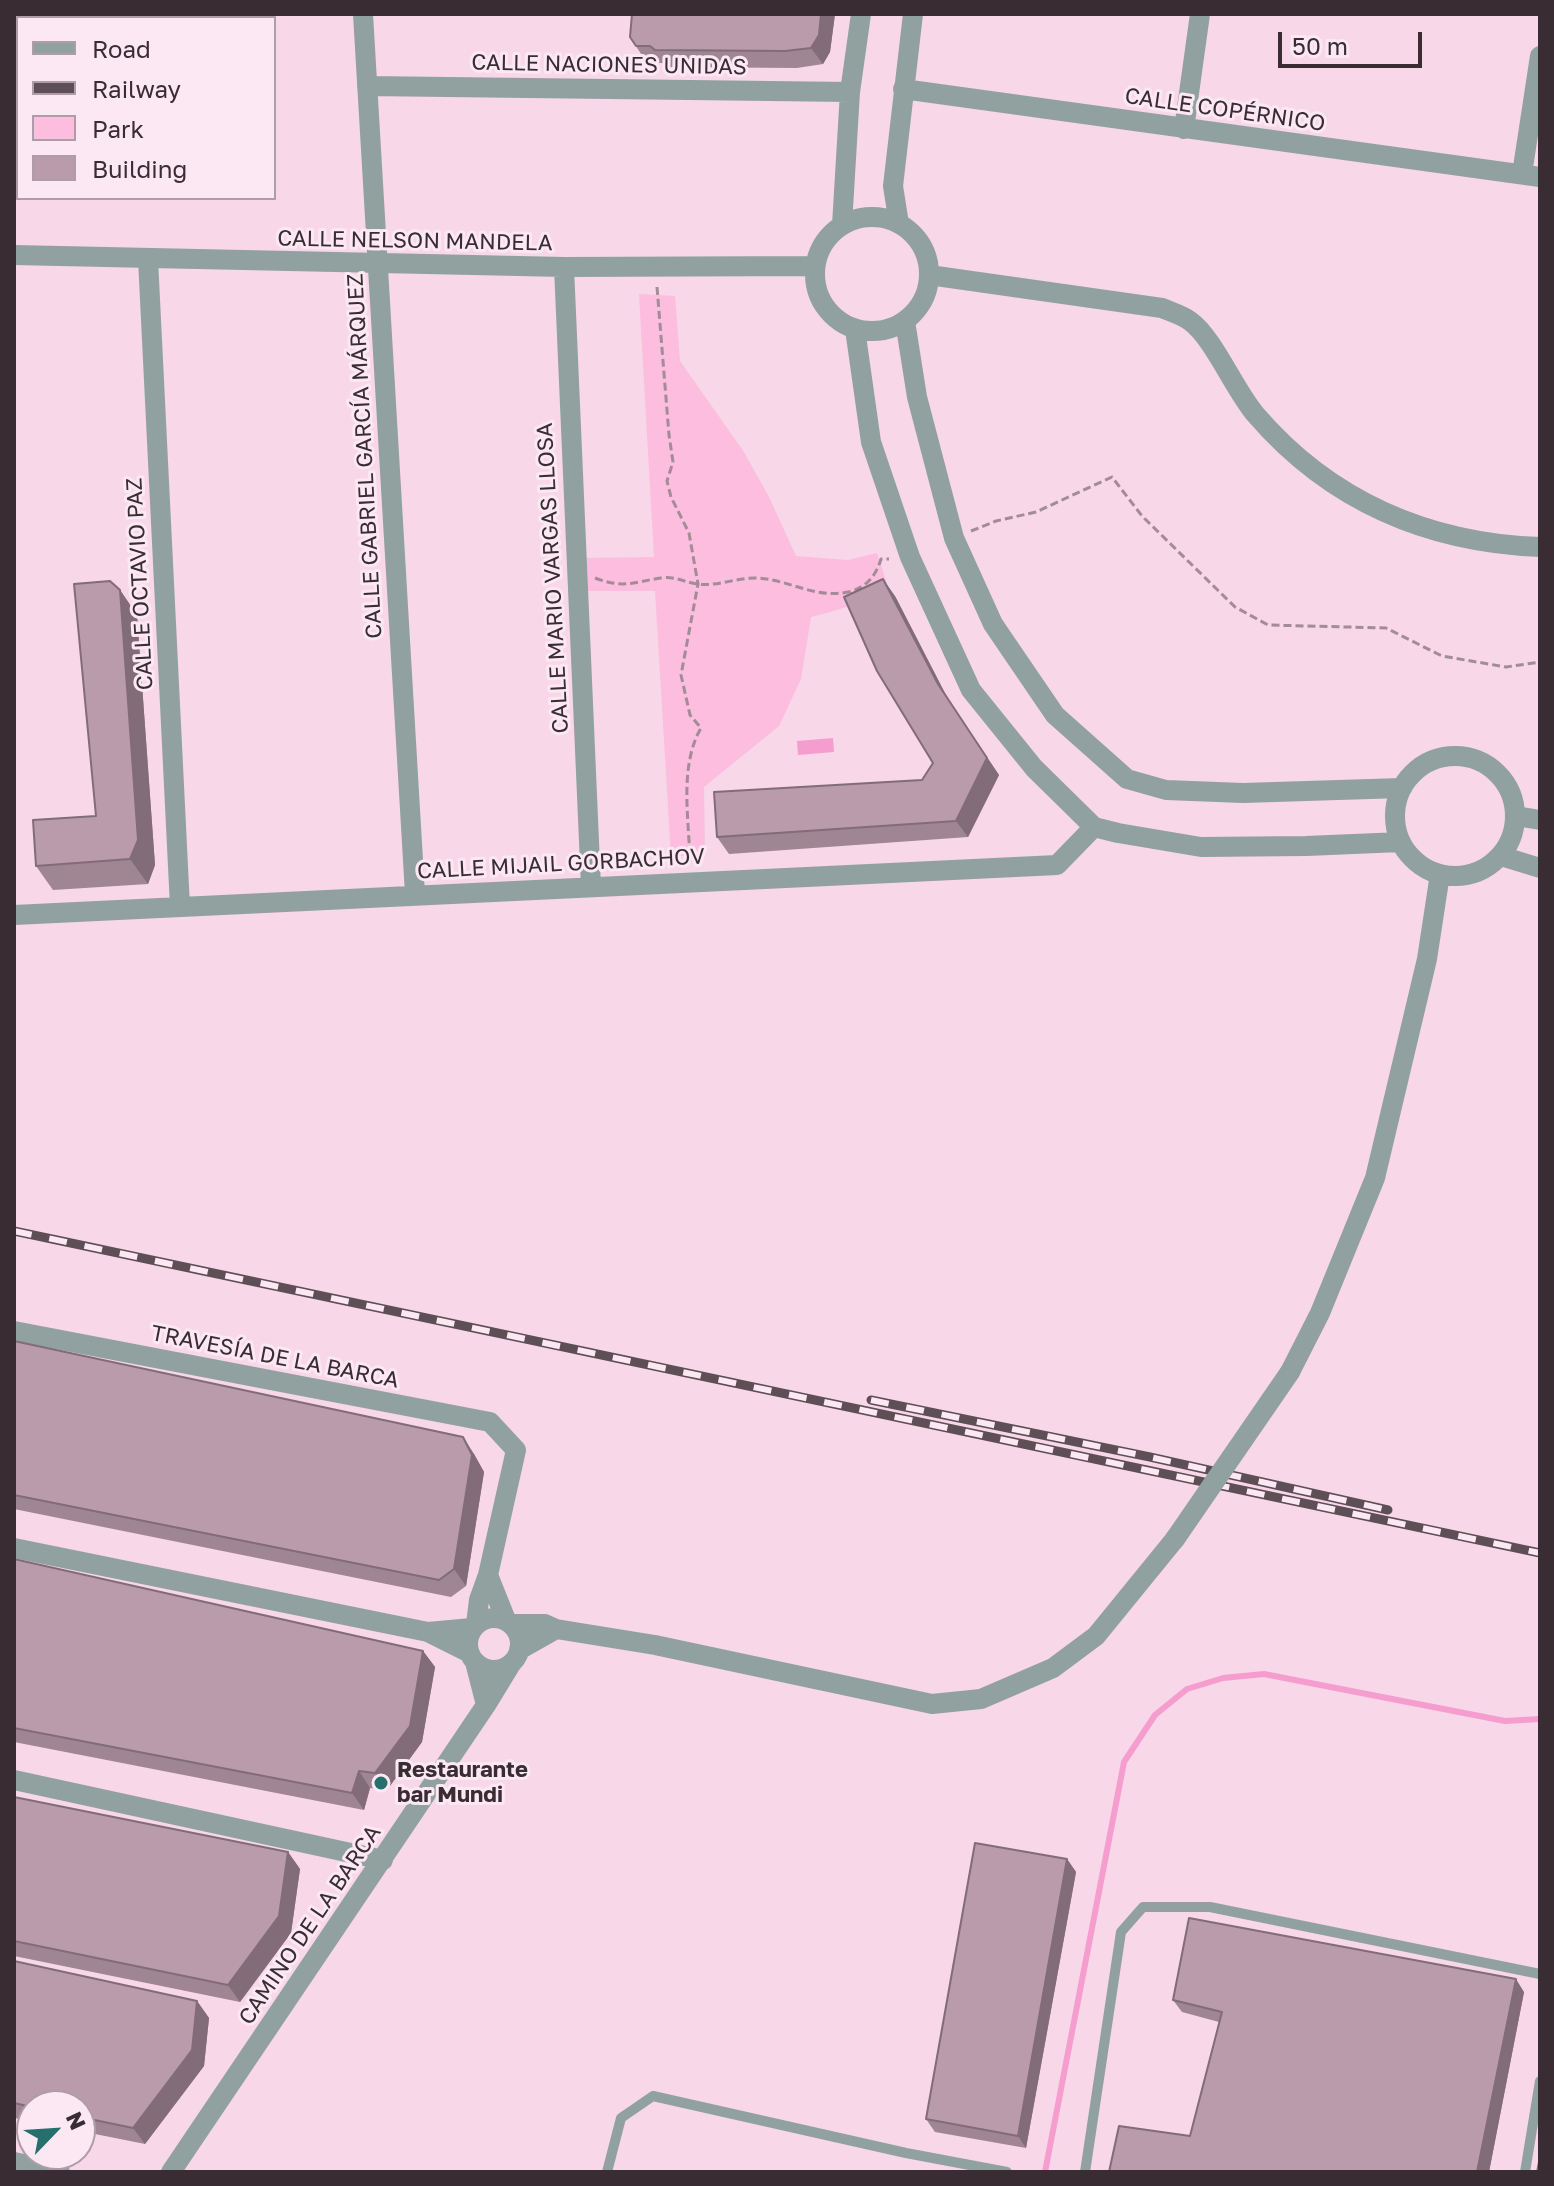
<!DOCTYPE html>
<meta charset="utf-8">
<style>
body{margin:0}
#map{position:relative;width:1554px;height:2186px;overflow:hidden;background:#f7d7e8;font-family:"Golos Text",sans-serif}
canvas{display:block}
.frame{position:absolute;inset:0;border:16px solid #392d33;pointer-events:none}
.legend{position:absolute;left:16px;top:16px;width:260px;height:184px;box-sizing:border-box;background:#fce8f2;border:2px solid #ae9da6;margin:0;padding:10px 14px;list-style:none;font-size:24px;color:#392d33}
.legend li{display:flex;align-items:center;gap:16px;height:40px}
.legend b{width:40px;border:2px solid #ae9da6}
.north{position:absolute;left:16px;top:2090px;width:80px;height:80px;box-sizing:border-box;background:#fce8f2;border:2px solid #ae9da6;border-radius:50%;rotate:65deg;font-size:22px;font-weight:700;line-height:32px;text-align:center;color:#392d33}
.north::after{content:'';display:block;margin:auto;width:28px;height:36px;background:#25706d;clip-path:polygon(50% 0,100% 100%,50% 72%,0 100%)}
.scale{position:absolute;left:1278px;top:32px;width:144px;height:36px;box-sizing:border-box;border:4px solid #392d33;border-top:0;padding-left:10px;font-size:24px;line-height:28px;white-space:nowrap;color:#392d33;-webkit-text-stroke:6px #fce8f2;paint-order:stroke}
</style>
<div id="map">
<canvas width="1554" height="2186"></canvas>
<div class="frame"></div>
<ul class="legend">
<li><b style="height:10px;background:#90a1a0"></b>Road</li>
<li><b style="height:10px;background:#5e4e56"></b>Railway</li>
<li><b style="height:22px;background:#fcbddf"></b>Park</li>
<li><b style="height:22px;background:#ba9bab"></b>Building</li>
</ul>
<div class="north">N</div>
<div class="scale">50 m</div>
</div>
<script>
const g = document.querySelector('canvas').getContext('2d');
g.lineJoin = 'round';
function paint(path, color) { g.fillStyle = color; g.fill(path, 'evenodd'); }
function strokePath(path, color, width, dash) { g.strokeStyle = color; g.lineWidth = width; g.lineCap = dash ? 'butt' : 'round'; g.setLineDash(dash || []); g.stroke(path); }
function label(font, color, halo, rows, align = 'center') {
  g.font = font + ' "Golos Text",sans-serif'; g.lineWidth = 6; g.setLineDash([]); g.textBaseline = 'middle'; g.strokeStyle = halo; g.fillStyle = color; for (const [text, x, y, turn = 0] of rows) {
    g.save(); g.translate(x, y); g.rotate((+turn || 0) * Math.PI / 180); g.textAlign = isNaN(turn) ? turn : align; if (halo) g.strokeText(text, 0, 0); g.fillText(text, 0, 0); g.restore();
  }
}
paint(new Path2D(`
 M639 294 675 296 680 361 744 452 769 497 796 556 848 560 877 553 887 584C865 603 839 610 811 617L801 679 779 726 704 787 705 853 671 857 655 591H585L582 558 654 557Z`), '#fcbddf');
paint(new Path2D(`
 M833 738 834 752 798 755 797 741Z`), '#f59dce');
strokePath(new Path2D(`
 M1045 2172 1124 1762 1155 1715 1187 1689 1223 1678 1264 1674 1505 1721 1540 1719`), '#f59dce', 6);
strokePath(new Path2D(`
 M657 287 669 435 673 462 667 481 671 497 689 533 698 584 681 675 690 715 701 728C679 766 689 819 690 862
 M971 531 996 521 1036 512 1112 477 1142 516 1235 607 1268 625 1386 628 1442 656 1506 667 1540 662
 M595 578C624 589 633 582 661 578 675 576 684 582 697 584 717 587 738 577 758 578 789 580 816 599 848 592 866 588 876 576 881 559H889`), '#a38c98', 3, [8, 4]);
strokePath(new Path2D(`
 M607 2172 621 2118 653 2096 906 2153 1007 2172
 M1085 2172 1121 1932 1143 1907H1210L1540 1974
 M1525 2172 1540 2081`), '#90a1a0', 10);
strokePath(new Path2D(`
 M363 14 415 894
 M367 86 850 92
 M903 89 1540 177
 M1184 129 1200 14
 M1522 174 1540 56
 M815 274a57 57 0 1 1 114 0a57 57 0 1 1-114 0Z
 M899 224 893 186 913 14
 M842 225 850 92 861 14
 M14 255 564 267 815 266
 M148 259 180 907
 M564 267 591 887
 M929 275 1162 308C1171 312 1182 315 1190 321 1213 337 1235 391 1256 415 1330 501 1428 543 1540 547
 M905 321 917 397 954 538 993 624 1055 715 1127 779 1166 790 1243 793 1402 788
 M855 329 871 442 910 557 971 690 1034 768 1094 827 1118 833 1201 847 1306 846 1401 842
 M1395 816a60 60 0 1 1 120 0a60 60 0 1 1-120 0Z
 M1516 816 1540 820
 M1501 856 1540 868
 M14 915 1057 865 1094 827
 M14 1331 490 1422 516 1450 488 1575
 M1290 1372 1320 1313 1375 1178 1427 959 1440 874
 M14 1548 428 1632
 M468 1644a26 26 0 1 1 52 0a26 26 0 1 1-52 0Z
 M476 1624 479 1600 488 1575 506 1620
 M511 1624H545L556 1629 519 1650
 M556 1629 655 1645 932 1704 981 1699 1053 1668 1096 1636 1175 1539
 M468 1652 428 1632 472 1628
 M475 1662 486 1705 511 1664
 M14 1780 383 1860
 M14 2162 60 2172
 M171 2172 486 1705`), '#90a1a0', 20);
const rail = new Path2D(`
 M14 1231 1540 1553
 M871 1400 1150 1457 1388 1510`);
strokePath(rail, '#5e4e56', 9);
strokePath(rail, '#fce8f2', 6, [18]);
strokePath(new Path2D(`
 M1175 1539 1290 1372`), '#90a1a0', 20);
paint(new Path2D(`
 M632 14H835L830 52 823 64 797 68 667 67 662 63H647L630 37Z
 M120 590 137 615 155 865 148 884 53 890 36 866 96 816Z
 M895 596 949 701 999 775 968 837 729 854 717 837 922 780 933 763Z
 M14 1341 474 1454 484 1472 466 1586 451 1597 14 1509Z
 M14 1559 423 1651 435 1667 422 1742 387 1790 370 1788 364 1810 14 1742Z
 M14 1797 288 1852 300 1869 291 1933 240 2002 14 1956Z
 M1067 1859 1076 1872 1026 2148 935 2132 926 2119Z
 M14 1961 197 2001 209 2018 204 2066 145 2144 80 2131V2106H32V2121L14 2118Z
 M1524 1992 1489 2172H1109L1190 2136 1219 2022 1182 2012 1173 2000Z`), '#a08593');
paint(new Path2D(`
 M821 14H835L830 52 823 64 811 48Z
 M883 579 895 596 949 701 999 775 968 837 956 821 938 684Z
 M120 590 137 615 155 865 148 884 130 859Z
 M463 1437 474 1454 484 1472 466 1586 454 1569Z
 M423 1651 435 1667 422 1742 387 1790 375 1773Z
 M359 1771 370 1788 364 1810 352 1793Z
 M288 1852 300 1869 291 1933 240 2002 228 1985Z
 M1067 1859 1076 1872 1026 2148 1018 2136Z
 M1516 1979 1524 1992 1489 2172H1477Z
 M197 2001 209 2018 204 2066 145 2144 133 2128Z`), '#826c78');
const building = new Path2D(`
 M632 14H821L819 35 811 48 785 51 655 50 650 46H636L630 37Z
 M883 579 938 684 987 758 956 821 717 837 714 792 922 780 933 763 877 671 844 597Z
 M110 581 120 590 138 840 130 859 36 866 33 820 96 816 74 584Z
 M14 1341 463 1437 472 1455 454 1569 439 1580 14 1495Z
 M14 1559 423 1651 410 1726 375 1773 359 1771 352 1793 14 1728Z
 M14 1797 288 1852 279 1916 228 1985 14 1941Z
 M975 1843 1067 1859 1018 2136 926 2119Z
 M1189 1918 1516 1979 1477 2172H1109L1119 2126 1190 2136 1222 2012 1173 2000Z
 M14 1961 197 2001 192 2050 133 2128 80 2117V2106H32V2107L14 2103Z
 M1540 2157V2172H1537Z`);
paint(building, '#ba9bab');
strokePath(building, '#826c78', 2);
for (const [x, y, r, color] of [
 [381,1783,8,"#25706d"]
]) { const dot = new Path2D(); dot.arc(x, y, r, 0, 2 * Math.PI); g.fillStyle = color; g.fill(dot); strokePath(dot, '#fce8f2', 3); }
label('22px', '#392d33', '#fce8f2', [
 ["CALLE NACIONES UNIDAS",609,65,1],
 ["CALLE COPÉRNICO",1225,110,8],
 ["CALLE NELSON MANDELA",415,241,1],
 ["CALLE GABRIEL GARCÍA MÁRQUEZ",365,456,-93],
 ["CALLE MARIO VARGAS LLOSA",553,578,-93],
 ["CALLE OCTAVIO PAZ",140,584,-93],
 ["CALLE MIJAIL GORBACHOV",561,864,-3],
 ["TRAVESÍA DE LA BARCA",275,1357,11],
 ["CAMINO DE LA BARCA",310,1925,-56]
]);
label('bold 22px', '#392d33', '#fce8f2', [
 ["Restaurante",397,1770],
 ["bar Mundi",397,1795]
], 'left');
</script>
